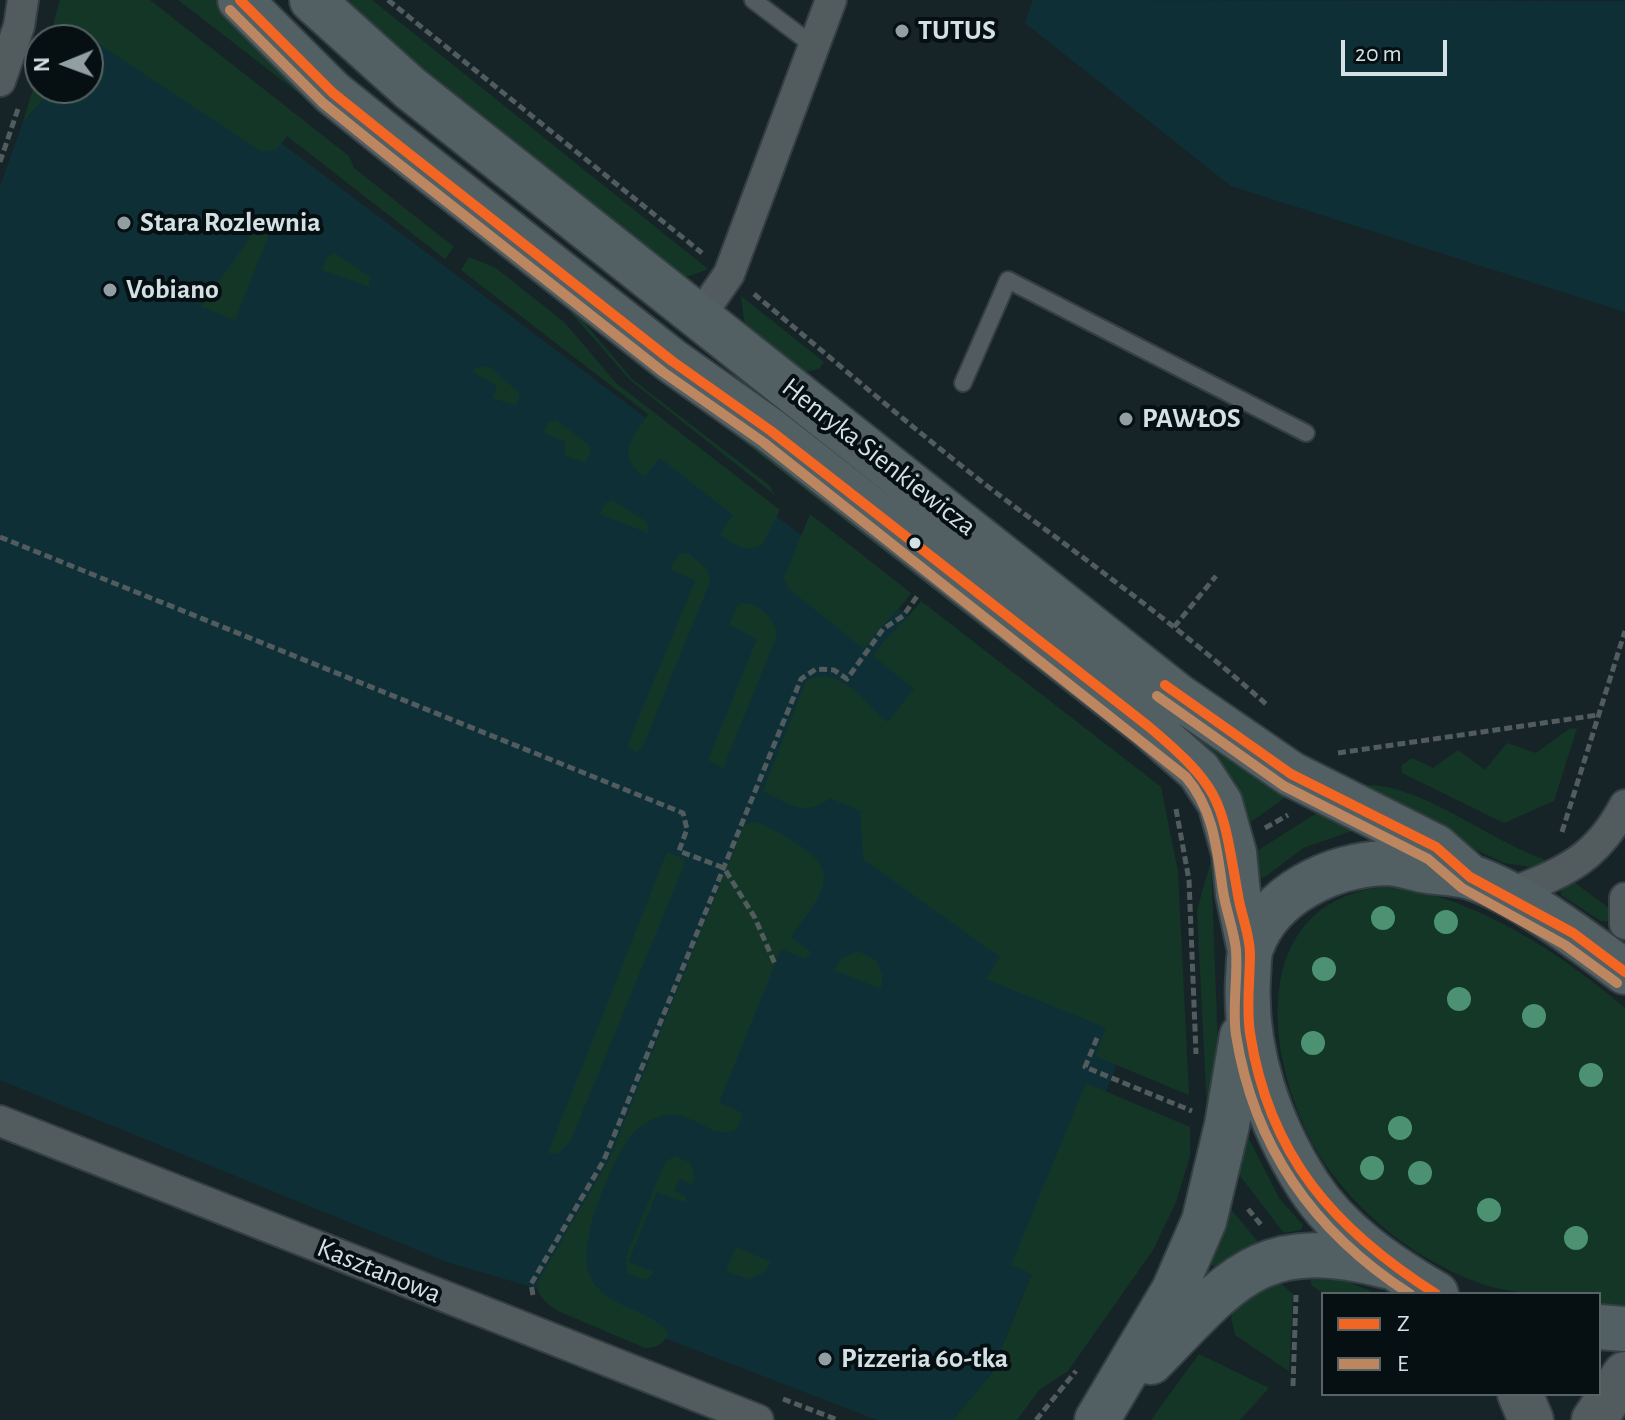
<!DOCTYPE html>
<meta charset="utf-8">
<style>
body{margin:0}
#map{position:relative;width:1625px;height:1420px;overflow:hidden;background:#172427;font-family:"Alegreya Sans",sans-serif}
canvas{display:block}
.legend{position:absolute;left:1321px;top:1292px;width:280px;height:104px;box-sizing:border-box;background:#060f12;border:2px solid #586366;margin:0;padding:10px 14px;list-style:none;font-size:24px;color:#d3e1e5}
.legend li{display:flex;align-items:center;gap:16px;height:40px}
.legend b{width:40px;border:2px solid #586366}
.north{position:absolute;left:24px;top:24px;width:80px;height:80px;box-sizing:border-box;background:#060f12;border:2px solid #586366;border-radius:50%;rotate:269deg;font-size:22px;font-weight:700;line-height:32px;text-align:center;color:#d3e1e5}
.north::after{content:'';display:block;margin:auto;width:28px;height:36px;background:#919fa2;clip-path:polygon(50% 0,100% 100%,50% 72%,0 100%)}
.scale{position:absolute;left:1341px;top:40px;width:106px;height:36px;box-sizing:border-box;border:4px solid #d3e1e5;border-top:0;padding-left:10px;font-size:24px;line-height:28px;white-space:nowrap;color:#d3e1e5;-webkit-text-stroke:6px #060f12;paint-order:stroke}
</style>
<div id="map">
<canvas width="1625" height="1420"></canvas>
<ul class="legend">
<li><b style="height:10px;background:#f26522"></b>Z</li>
<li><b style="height:10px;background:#bb8660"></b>E</li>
</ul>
<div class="north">N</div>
<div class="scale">20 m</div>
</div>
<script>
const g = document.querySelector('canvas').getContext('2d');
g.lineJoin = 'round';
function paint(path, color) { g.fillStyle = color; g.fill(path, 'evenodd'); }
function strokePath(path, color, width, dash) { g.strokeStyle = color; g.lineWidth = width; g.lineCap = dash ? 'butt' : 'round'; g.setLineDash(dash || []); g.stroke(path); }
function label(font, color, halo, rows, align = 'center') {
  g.font = font + ' "Alegreya Sans",sans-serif'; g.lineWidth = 8; g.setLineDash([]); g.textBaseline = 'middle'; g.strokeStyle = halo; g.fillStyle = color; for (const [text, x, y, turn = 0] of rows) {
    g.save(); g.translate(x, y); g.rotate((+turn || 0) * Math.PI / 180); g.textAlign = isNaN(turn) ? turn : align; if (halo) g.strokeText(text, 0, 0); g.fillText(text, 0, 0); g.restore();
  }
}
paint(new Path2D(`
 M1033 0 1625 1V312L1231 186 1025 23Z
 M114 17 1142 792 1137 1015 991 1374 953 1420H877L535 1288 447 1262 0 1080V187L23 122 53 88H88V48Z`), '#0f2f37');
paint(new Path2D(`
 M60 0H150L349 156 354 168 454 247 445 259 287 136 276 150 262 152 94 41 88 48V40H49Z
 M178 0H225L345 129 186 6Z
 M327 0H372L708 269 689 276H673Z
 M40 65V88H53L23 122Z
 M274 215 297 220 300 230 274 222 235 320 201 307 262 221Z
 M335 253 370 277 369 287 322 270 327 257Z
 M469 257 496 268 565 323 616 383 780 510 762 545C743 553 734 545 720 534L733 515 660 458 644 477C614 453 633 439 648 414L461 270Z
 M547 278 632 379 769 485 775 495 630 380 551 290Z
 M741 296 824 362 819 369 797 373 745 326Z
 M647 356 1161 759 1171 774 668 383Z
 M488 366 520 393 516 406 493 398 497 386 473 372 476 368Z
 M556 420 588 444 591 451 586 463 564 455 565 442 544 433 547 422Z
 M612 500 647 522 648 533 600 514 605 503Z
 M810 514 911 593C897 613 878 628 864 649L789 589 784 578Z
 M688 553 708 570 710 582 642 748 635 752 627 746 695 581 670 569 678 555Z
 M921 601 1161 787 1178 872 1189 1095 1095 1056 1106 1028 986 979 1000 957 863 859 860 811 830 798C805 818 788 804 763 791L806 681C840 663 864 704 888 722L914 689 873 656C887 635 906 621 921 601Z
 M743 603C758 603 776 619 777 635L723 768 708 760 757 639 729 625 737 606Z
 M1172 708 1295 790 1251 822C1232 774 1208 753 1170 719Z
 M1577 728 1554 801 1504 823 1402 773 1401 766 1412 758 1433 768 1458 750 1485 770 1507 743 1536 753 1569 729Z
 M1374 785C1435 792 1494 845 1555 863L1532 867 1504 863 1346 787Z
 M1325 808 1355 830 1303 848 1265 877 1257 878 1255 852Z
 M754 822C771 826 785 837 799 845 848 875 814 902 791 937L811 952 805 959 781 949 719 1103 743 1113 737 1129C713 1142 694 1112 669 1115 654 1116 637 1127 628 1139 609 1168 576 1244 590 1276 603 1307 648 1308 668 1332 664 1345 658 1347 645 1348L558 1311C548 1304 537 1297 537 1283L609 1160 744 825Z
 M667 852 684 859 685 863 570 1142 557 1154 548 1153Z
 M1211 861 1219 1076 1209 1150 1197 910Z
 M1574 882 1610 909 1609 921H1601L1561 895V887Z
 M1393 886C1480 900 1559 952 1625 1008V1306L1599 1307V1294C1556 1294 1514 1297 1474 1281 1419 1260 1366 1220 1331 1172 1265 1081 1236 896 1393 886Z
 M859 951 877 961 882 975 881 989 833 970 842 958Z
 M1086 1083 1190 1127V1156L1176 1202 1153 1250 1068 1371 1039 1390 1017 1420H953L991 1374 1032 1274 1011 1265Z
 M1246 1133 1279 1198 1303 1225 1301 1230 1284 1233 1234 1168Z
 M675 1156 691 1163 694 1174 692 1184 679 1179 674 1191 687 1197 684 1202 657 1192 628 1262 654 1272 646 1280 628 1274 626 1257 665 1162Z
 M1224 1201 1258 1242 1233 1255 1219 1267 1204 1263Z
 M736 1247 771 1262 763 1273 748 1279 726 1271Z
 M1310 1275 1342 1279 1377 1294H1324L1311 1285Z
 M1279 1282 1293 1294 1289 1371 1235 1335 1231 1317 1235 1306Z
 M1199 1354 1269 1388 1240 1420H1151Z`), '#143626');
const service = new Path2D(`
 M753 0 814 46
 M963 383 1008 280 1306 433`);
const minor = new Path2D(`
 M0 81 19 26 23 0
 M700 316 729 274 831 0
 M1506 895C1563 872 1595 862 1625 805
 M1625 898V924
 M0 1121 758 1420`);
const secondary = new Path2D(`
 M1520 1394 1531 1420
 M1594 1420 1625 1374`);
const primary = new Path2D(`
 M240 0 333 93 394 142 672 361 771 431 1148 726 1199 771 1220 803 1234 853 1238 894 1250 951
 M312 0 410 88 1179 697 1291 774 1436 847 1470 877
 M1436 1294C1387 1265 1339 1233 1308 1185 1269 1124 1244 1051 1248 978 1249 969 1248 957 1251 948 1270 893 1332 865 1386 863 1400 863 1415 869 1428 871 1442 873 1457 873 1470 877 1520 893 1583 941 1625 972
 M1599 1327 1625 1329
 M1151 1362C1232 1279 1261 1233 1386 1266
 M1097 1420 1174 1290 1204 1221 1227 1125 1242 1036`);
strokePath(service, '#353f43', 20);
strokePath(minor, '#353f43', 34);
strokePath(secondary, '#353f43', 48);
strokePath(primary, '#353f43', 48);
strokePath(new Path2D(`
 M388 0 702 253
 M0 162 19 106
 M754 294C835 361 915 431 999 495 1090 563 1182 629 1267 705
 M0 537 683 813 687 829 679 851 724 868 755 918 775 964
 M1174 627 1216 576
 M1338 753 1598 715
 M1176 809 1189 880 1196 1054
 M1265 828 1288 815
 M1562 832 1625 631
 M1097 1038 1085 1067 1192 1111
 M1248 1209 1262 1226
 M533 1295 531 1284 604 1160 801 679 816 669 834 670 847 679 883 629 903 616 918 595
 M1293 1386 1296 1295
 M783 1399 838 1420
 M1036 1420 1076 1371`), '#525b5d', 5, [8, 4]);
strokePath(service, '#525c5f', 16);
strokePath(minor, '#525c5f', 30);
strokePath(secondary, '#525c5f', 44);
strokePath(primary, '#525f63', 44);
strokePath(new Path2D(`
 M240 0 333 93 394 142 672 361 771 431 1148 726C1224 790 1221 800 1238 895 1241 915 1250 934 1250 954 1250 980 1246 1006 1250 1033 1269 1156 1334 1229 1436 1294
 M1165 685 1291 774 1436 847 1470 877 1573 933 1625 972`), '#f26522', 10);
strokePath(new Path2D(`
 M230 10 323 103 385 153 663 372 763 442 1186 777C1214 810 1217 850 1223 891 1226 911 1234 930 1236 950 1238 979 1232 1007 1236 1035 1254 1147 1315 1233 1410 1294
 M1157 696 1284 786 1428 859 1462 888 1565 945 1617 983`), '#bb8660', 10);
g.fillStyle = '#4c9272';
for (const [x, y] of [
 [1383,918],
 [1446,922],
 [1324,969],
 [1459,999],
 [1534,1016],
 [1313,1043],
 [1591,1075],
 [1400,1128],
 [1372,1168],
 [1420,1173],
 [1489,1210],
 [1576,1238]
]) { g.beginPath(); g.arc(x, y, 12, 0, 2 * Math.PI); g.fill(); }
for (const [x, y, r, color] of [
 [902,31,8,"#919fa2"],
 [124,223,8,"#919fa2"],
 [110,290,8,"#919fa2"],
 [1126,419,8,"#919fa2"],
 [915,543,7,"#d3e1e5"],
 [825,1359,8,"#919fa2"]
]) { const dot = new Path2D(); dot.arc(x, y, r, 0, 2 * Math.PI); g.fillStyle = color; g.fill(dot); strokePath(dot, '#060f12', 3); }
label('bold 28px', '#d3e1e5', '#060f12', [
 ["TUTUS",918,31],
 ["Stara Rozlewnia",140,223],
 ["Vobiano",126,290],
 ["PAWŁOS",1142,419],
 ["Pizzeria 60-tka",841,1359]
], 'left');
label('28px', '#d3e1e5', '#060f12', [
 ["Henryka Sienkiewicza",879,457,38],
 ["Kasztanowa",379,1271,22]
]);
</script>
